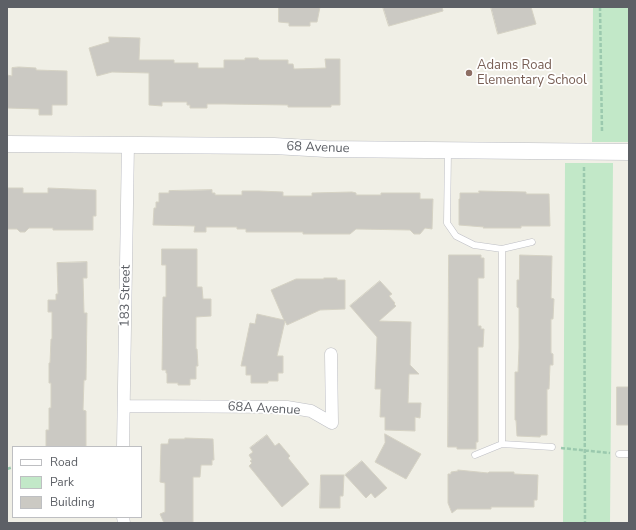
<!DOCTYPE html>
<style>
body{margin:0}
#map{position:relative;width:636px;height:530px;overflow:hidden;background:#f0efe6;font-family:"Nunito Sans",sans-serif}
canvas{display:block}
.frame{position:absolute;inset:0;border:8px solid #5d6066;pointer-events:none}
.legend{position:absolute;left:12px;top:446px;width:130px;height:72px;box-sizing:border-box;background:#fff;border:1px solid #bebfc2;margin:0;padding:5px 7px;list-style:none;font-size:12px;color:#5d6066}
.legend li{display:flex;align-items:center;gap:8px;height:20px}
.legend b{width:20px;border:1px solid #bebfc2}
</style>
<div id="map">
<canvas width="636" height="530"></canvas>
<div class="frame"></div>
<ul class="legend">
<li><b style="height:5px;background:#fff"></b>Road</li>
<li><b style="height:11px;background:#c2e8c8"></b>Park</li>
<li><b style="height:11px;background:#cbc9c3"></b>Building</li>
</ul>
</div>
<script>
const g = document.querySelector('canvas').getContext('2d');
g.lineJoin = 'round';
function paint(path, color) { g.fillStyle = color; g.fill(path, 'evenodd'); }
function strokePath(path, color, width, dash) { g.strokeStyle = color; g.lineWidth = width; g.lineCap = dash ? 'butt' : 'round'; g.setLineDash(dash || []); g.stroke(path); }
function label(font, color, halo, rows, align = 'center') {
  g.font = font + ' "Nunito Sans",sans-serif'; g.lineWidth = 3.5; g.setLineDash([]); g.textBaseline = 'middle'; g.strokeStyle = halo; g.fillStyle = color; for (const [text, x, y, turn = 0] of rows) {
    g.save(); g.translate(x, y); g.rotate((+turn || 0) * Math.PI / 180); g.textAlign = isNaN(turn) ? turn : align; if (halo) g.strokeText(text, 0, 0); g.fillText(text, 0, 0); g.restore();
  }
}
paint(new Path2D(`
 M593 7H629V142H592Z
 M565 163H613L610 523H563Z`), '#c2e8c8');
const building = new Path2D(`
 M279 7H320L317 22H310V26H289V23L279 22Z
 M383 7H442L443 11 389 26Z
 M491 7H531L536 24 498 34Z
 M109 37 140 38 139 60H174V63H198V68H224V60H245V58H258L259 60H288V64H293L294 69 326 68 325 59H340V105H331V107H288V105L225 104H207V108H190V105H187V102H162V106L149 105V73L112 72 97 76 89 48 109 42Z
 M19 67 36 68V70L67 71V105H52V115H39V109L7 108V75L12 76V68Z
 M7 188H23V193H48V188L96 190V216H93V230H53V228H29L25 232H20L17 229H7Z
 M212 190V193H215V195H242V191H259L283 192V196H312V193L352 192 356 193V195H381V193H420V199H433L432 229 425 228 420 234H414L410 230 356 229 350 234H303V232H246V229H237V227H206V232H194L195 226 153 225 154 208H156V202H159V193H169V191Z
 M479 191 526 192V194H549L550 226H521V228H483L484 227 459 225V199H460V193H479Z
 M162 249H197V287H202L203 299H211V316L196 317V349H197L198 366H196V379H190V385H178V383H167V373H166V370H162L163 297H166V265H162Z
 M449 255H481V258H484V278H478V326H481V329H484L483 347H478V442H476V449H457V447H448Z
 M520 255 552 256 551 298 554 299 553 319H551V353L553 354V365H550L549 389H547V435H541L540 437 517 436 516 420H515V372H518L519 348V308L517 307V280H519Z
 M87 262V278H83L84 313H87L86 380H84L83 410 86 411V447H46V430H49V408H51V383H49V363H50L51 339H52V312H48V300H56V294H58L57 263Z
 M324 278H337V280H345V309L320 310 287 325 285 321 277 356H283V373H278V381H268V383H251V375H246V366H241L250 323 255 324 257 314 284 320 271 290 296 279H324Z
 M380 281 392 294 389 296 395 303 394 304 396 306 379 321 411 322 410 365 419 374H409L408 403H421L420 418 415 417V431L385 430V417H380L381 389H375L377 337 350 306Z
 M617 387H629V425H617Z
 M385 434 421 454 406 479 375 462 385 443Z
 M267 435 275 446 279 443 290 456 288 458 309 484 282 507 249 466 252 463 250 461 252 460 249 455 253 452 250 448Z
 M185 438 213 439 214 460H212V465H201L200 477H193V523H164L160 514 165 512V483L160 482 161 444H168L169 439H185Z
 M362 461 387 488 375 498 371 493 366 498 345 475Z
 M458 470 488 473 489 472H514V474L538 475 537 500H534V507H491V509H457L452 513 448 503V474H451V472L458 471Z
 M321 475H344L343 496H340V508H320Z`);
paint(building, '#cbc9c3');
strokePath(building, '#d5d2c4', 1);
const lane = new Path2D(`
 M448 151 447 223 456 236 474 245 502 249 532 242
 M502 444 552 447
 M619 454H629
 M475 455 502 444V249`);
const street = new Path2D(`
 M124 406 287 407 311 411 332 423 331 354
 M123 447 128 144
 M123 517 124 523`);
const secondary = new Path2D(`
 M7 144 274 146 326 149 629 152`);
strokePath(lane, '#bdbec4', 7);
strokePath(street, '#bdbec4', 13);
strokePath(secondary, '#bbbdc4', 17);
strokePath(new Path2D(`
 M600 7 602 132
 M584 167 585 523
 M561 448 610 453
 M7 469 13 467`), '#9bc9ae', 2.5, [4, 2]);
strokePath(lane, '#fff', 6);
strokePath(street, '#fff', 12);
strokePath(secondary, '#fff', 16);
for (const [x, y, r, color] of [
 [469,73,4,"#8d6e63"]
]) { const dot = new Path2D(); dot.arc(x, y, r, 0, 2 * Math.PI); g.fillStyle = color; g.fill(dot); strokePath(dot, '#fff', 1.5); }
label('13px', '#785e54', '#fff', [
 ["Adams Road",477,66],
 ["Elementary School",477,81]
], 'left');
label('13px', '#5d6066', '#fff', [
 ["68 Avenue",318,148,2],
 ["183 Street",126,296,-89],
 ["68A Avenue",264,409,3]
]);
</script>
